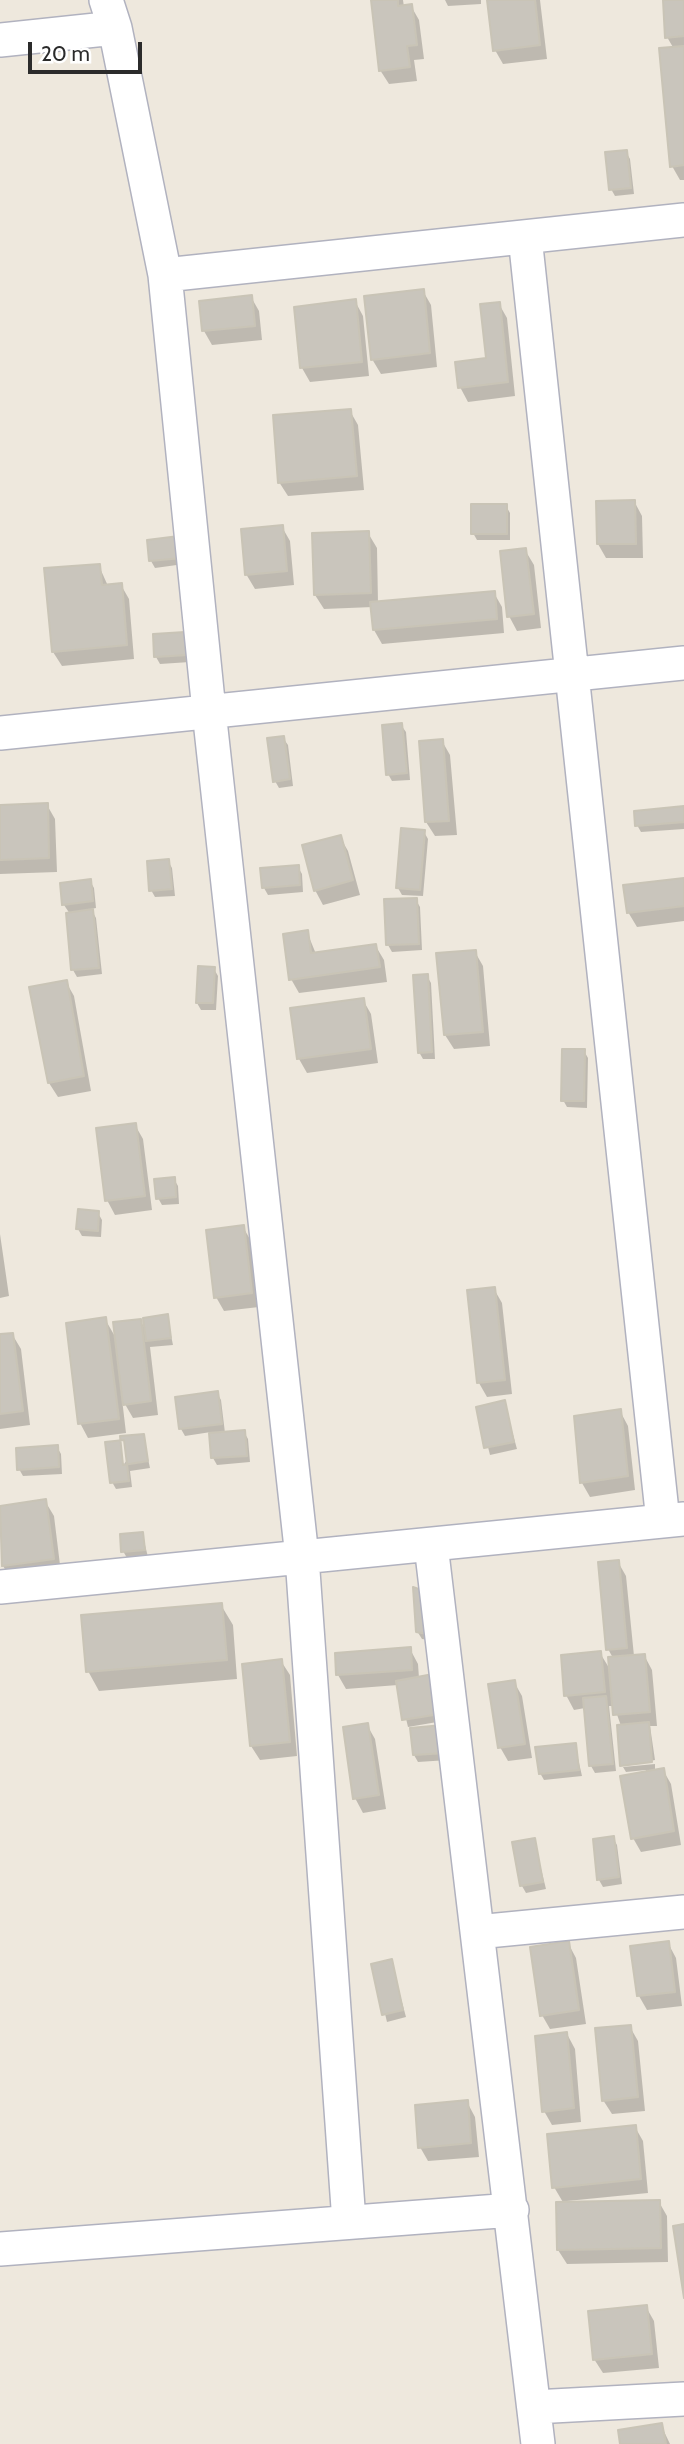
<!DOCTYPE html>
<style>
body{margin:0}
#map{position:relative;width:684px;height:2444px;overflow:hidden;background:#eee8dd;font-family:Cabin,sans-serif}
canvas{display:block}
.scale{position:absolute;left:28px;top:42px;width:114px;height:32px;box-sizing:border-box;border:4px solid #2b2b2b;border-top:0;padding-left:9px;font-size:21px;line-height:24px;white-space:nowrap;color:#2b2b2b;-webkit-text-stroke:5px #fff;paint-order:stroke}
</style>
<div id="map">
<canvas width="684" height="2444"></canvas>
<div class="scale">20 m</div>
</div>
<script>
const g = document.querySelector('canvas').getContext('2d');
g.lineJoin = 'round';
function paint(path, color) { g.fillStyle = color; g.fill(path, 'evenodd'); }
function strokePath(path, color, width, dash) { g.strokeStyle = color; g.lineWidth = width; g.lineCap = dash ? 'butt' : 'round'; g.setLineDash(dash || []); g.stroke(path); }
paint(new Path2D(`
 M372 0H403L404 7 411 6 419 20 424 59 414 60 417 81 389 84 380 70Z
 M445 0H481V4L448 6Z
 M489 0H540L547 59 503 64 495 50Z
 M664 0H684V180H680L672 166 674 49 667 37Z
 M626 152 630 159 634 194 615 196 611 189Z
 M423 291 431 305 437 367 381 374 372 359Z
 M251 297 259 311 262 340 212 345 204 331 201 302Z
 M355 301 363 316 369 376 310 382 302 368Z
 M499 304 507 318 515 396 468 402 460 387 488 360Z
 M350 411 358 425 364 490 288 496 279 482Z
 M634 501 642 516 643 558H606L598 544Z
 M506 506 510 513V540H477L473 533Z
 M282 527 290 541 294 585 255 589 246 574Z
 M368 533 377 548 378 603 494 593 502 607 504 633 382 644 374 630 373 607 324 609 315 595Z
 M178 538 184 564 155 568 151 561Z
 M525 550 534 565 541 628 517 631 509 616Z
 M99 566 108 586 121 585 129 599 134 659 62 666 53 652Z
 M188 641 190 662 160 664 156 657Z
 M401 725 406 732 410 780 392 781 388 774Z
 M283 738 288 745 293 786 279 788 275 781Z
 M442 741 450 755 457 835 435 836 426 822 420 742Z
 M47 805 55 819 57 872 0 874V807Z
 M684 808V829L641 832 637 825Z
 M424 832 428 839 423 896 402 895 398 888Z
 M340 837 348 851 360 895 323 905 315 890Z
 M168 861 172 868 175 896 155 897 151 890Z
 M298 867 302 874 303 892 268 895 264 888Z
 M684 879V921L637 927 628 912Z
 M90 881 94 888 96 908 91 909 96 918 102 974 77 977 73 970 70 914 64 905Z
 M416 900 420 907 422 950 392 952 388 945Z
 M307 932 316 954 375 945 384 960 387 982 299 993 291 979Z
 M475 952 483 966 490 1046 454 1049 445 1035Z
 M214 969 218 976 216 1010H201L197 1003Z
 M427 976 431 983 435 1059H423L419 1052Z
 M66 982 74 996 91 1091 58 1097 49 1083Z
 M363 1000 371 1014 378 1063 307 1073 299 1059Z
 M584 1051 588 1058 587 1108 567 1107 563 1100Z
 M135 1125 143 1139 152 1210 115 1215 107 1200Z
 M174 1179 178 1186 179 1204 162 1205 158 1198Z
 M98 1213 102 1220 101 1237 82 1236 78 1229Z
 M243 1227 251 1241 259 1307 224 1311 216 1297Z
 M0 1234 9 1296 0 1298Z
 M494 1289 502 1303 512 1394 487 1397 479 1383 469 1292Z
 M167 1316 173 1345 150 1347 158 1415 133 1418 122 1399 126 1433 88 1438 80 1423 105 1319 117 1340 140 1320 147 1332Z
 M12 1334 21 1349 30 1425 0 1429V1336Z
 M217 1393 221 1400 225 1433 244 1432 248 1439 250 1462 217 1465 213 1458 211 1432 185 1436 181 1429Z
 M504 1402 517 1449 490 1455 478 1408Z
 M620 1411 628 1426 635 1490 590 1497 582 1483 576 1418Z
 M143 1436 150 1468 130 1471 132 1487 116 1489 112 1482Z
 M57 1447 61 1454 62 1474 23 1476 19 1469Z
 M45 1501 54 1516 61 1573 12 1580 3 1566 0 1507Z
 M142 1533 148 1557 127 1558 123 1551Z
 M618 1562 626 1576 634 1656 644 1655 652 1670 657 1726H650L655 1760 623 1766 621 1726 614 1706H609L616 1771 595 1773 591 1766 585 1708 574 1710 566 1695 600 1653 611 1671 613 1658 608 1649Z
 M415 1589 443 1642 422 1639 417 1631Z
 M221 1605 233 1625 237 1679 99 1691 88 1671Z
 M410 1649 418 1664 419 1678 443 1721 408 1727 398 1685 346 1689 338 1675Z
 M281 1661 290 1675 297 1756 260 1760 251 1746Z
 M514 1682 522 1696 532 1758 508 1761 500 1747Z
 M367 1725 375 1739 386 1809 363 1813 355 1798Z
 M412 1730 448 1760 418 1762 414 1755Z
 M575 1745 582 1776 544 1780 540 1773Z
 M655 1764V1771L663 1770 671 1784 681 1845 641 1852 633 1838 646 1770 626 1772 623 1767Z
 M613 1838 617 1845 622 1884 603 1887 599 1880 594 1841Z
 M534 1840 546 1889 526 1893 522 1886Z
 M568 1943 576 1958 586 2024 550 2029 542 2015Z
 M668 1943 676 1958 682 2006 647 2010 639 1996Z
 M391 1961 406 2017 387 2022 373 1965Z
 M630 2027 638 2041 645 2111 612 2114 603 2100Z
 M567 2034 575 2049 581 2122 552 2125 544 2111Z
 M467 2102 475 2117 479 2157 428 2161 420 2147Z
 M635 2127 643 2141 648 2193 567 2201 568 2204 659 2202 667 2216 668 2262 567 2264 558 2250 564 2204 554 2187Z
 M646 2307 654 2321 659 2368 603 2373 594 2359Z
 M661 2425 670 2444H622Z`), '#0003');
const building = new Path2D(`
 M371 0H398V6L412 4 417 45 407 46 410 67 379 71Z
 M487 0H535L540 45 493 51Z
 M663 0H684V36L665 38Z
 M684 46V165L670 167 659 48Z
 M627 150 631 188 609 190 605 152Z
 M424 289 430 353 371 360 364 296Z
 M252 295 255 326 202 331 199 301Z
 M356 299 362 362 300 368 294 307Z
 M500 302 508 382 458 388 455 362 486 358 480 304Z
 M351 409 357 476 278 483 273 415Z
 M635 500 636 544H597L596 501Z
 M471 504H507V534H471Z
 M283 525 287 571 245 575 241 529Z
 M369 531 371 593 314 595 312 533Z
 M179 536 182 558 149 561 147 540Z
 M526 548 534 614 507 617 500 551Z
 M100 564 102 585 122 583 127 645 52 652 44 568Z
 M495 591 497 619 373 630 370 602Z
 M185 632 187 655 154 657 153 634Z
 M402 723 407 773 386 775 382 725Z
 M284 736 290 779 273 782 267 738Z
 M443 739 449 821 425 822 419 741Z
 M48 803 49 858 0 860V805Z
 M684 806V822L635 826 634 811Z
 M401 828 425 830 420 890 396 888Z
 M341 835 353 880 314 891 302 845Z
 M169 859 172 889 149 891 147 861Z
 M299 865 300 885 262 888 260 868Z
 M684 878V906L627 913 623 885Z
 M91 879 93 901 62 905 60 883Z
 M417 898 419 944 386 945 384 899Z
 M93 909 99 968 71 970 66 913Z
 M308 930 311 953 376 944 380 967 289 980 283 934Z
 M476 950 483 1032 444 1035 436 953Z
 M198 966 215 967 213 1003H196Z
 M428 974 432 1052 418 1053 413 975Z
 M67 980 84 1076 48 1083 29 987Z
 M364 998 371 1049 297 1059 290 1008Z
 M562 1049H585L584 1101H561Z
 M136 1123 145 1196 105 1201 96 1128Z
 M175 1177 176 1197 156 1199 154 1179Z
 M78 1209 99 1211 98 1231 76 1229Z
 M244 1225 252 1293 214 1298 206 1230Z
 M495 1287 505 1380 477 1383 467 1290Z
 M168 1314 171 1338 146 1341 143 1318Z
 M106 1317 119 1419 78 1424 66 1323Z
 M141 1319 151 1401 123 1405 113 1322Z
 M13 1333 23 1411 0 1414V1334Z
 M218 1391 222 1424 179 1429 175 1397Z
 M505 1400 514 1442 484 1448 476 1407Z
 M621 1409 628 1476 580 1483 574 1416Z
 M245 1430 247 1456 211 1458 209 1433Z
 M144 1434 148 1461 123 1465 120 1436Z
 M124 1440 129 1481 110 1483 105 1442Z
 M58 1445 59 1467 17 1470 16 1448Z
 M46 1499 54 1559 2 1566 0 1506Z
 M143 1532 145 1550 121 1552 120 1534Z
 M619 1560 627 1648 606 1650 598 1562Z
 M413 1587 433 1594 440 1636 416 1632Z
 M222 1603 227 1660 86 1672 81 1615Z
 M411 1647 412 1670 336 1675 335 1653Z
 M601 1651 605 1692 564 1696 561 1655Z
 M645 1654 650 1712 613 1715 608 1657Z
 M282 1659 290 1742 250 1746 242 1664Z
 M433 1674 440 1714 402 1720 396 1681Z
 M515 1680 525 1744 498 1748 488 1684Z
 M606 1696 613 1764 589 1766 583 1698Z
 M649 1722 652 1762 620 1766 617 1725Z
 M368 1723 379 1795 353 1799 343 1727Z
 M443 1725 445 1753 413 1755 410 1728Z
 M576 1743 579 1770 539 1774 535 1747Z
 M664 1768 674 1831 631 1839 620 1776Z
 M614 1836 619 1877 597 1880 593 1839Z
 M535 1838 543 1882 520 1886 512 1842Z
 M569 1941 579 2010 540 2016 530 1947Z
 M669 1941 675 1992 637 1996 630 1946Z
 M392 1959 403 2010 382 2015 371 1964Z
 M631 2025 638 2097 602 2101 595 2028Z
 M567 2032 574 2108 542 2112 535 2036Z
 M468 2100 471 2143 418 2148 415 2105Z
 M636 2125 641 2179 552 2188 547 2134Z
 M660 2200 661 2248 557 2250 556 2202Z
 M684 2224V2298L673 2226Z
 M647 2305 652 2354 593 2360 588 2311Z
 M662 2423 666 2444H620L618 2430Z`);
paint(building, '#c9c5bc');
strokePath(building, '#c9c4b6', 2);
const minor = new Path2D(`
 M106 0 115 28 165 275 209 711 302 1557 349 2222
 M0 40 115 28
 M525 237 663 1521
 M165 275 684 220
 M0 733 684 663
 M431 1545 538 2444
 M0 1587 684 1519
 M477 1932 684 1912
 M0 2249 512 2210
 M534 2407 684 2399`);
strokePath(minor, '#b1b2bf', 36);
strokePath(minor, '#fff', 33);
</script>
